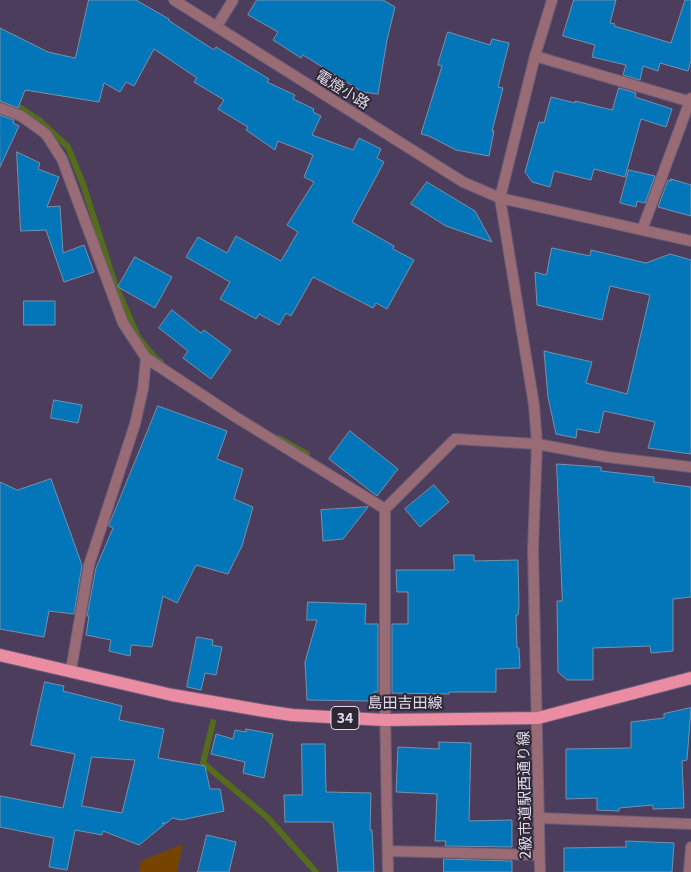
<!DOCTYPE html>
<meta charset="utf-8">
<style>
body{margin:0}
canvas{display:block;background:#4b3d5b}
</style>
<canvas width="691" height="872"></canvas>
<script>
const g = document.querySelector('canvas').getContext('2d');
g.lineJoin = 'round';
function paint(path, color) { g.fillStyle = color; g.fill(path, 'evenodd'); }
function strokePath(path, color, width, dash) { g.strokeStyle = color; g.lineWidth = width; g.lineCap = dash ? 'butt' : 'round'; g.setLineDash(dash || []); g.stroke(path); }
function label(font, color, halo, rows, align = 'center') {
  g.font = font + ' Georgia,"Noto Sans JP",serif'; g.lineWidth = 4; g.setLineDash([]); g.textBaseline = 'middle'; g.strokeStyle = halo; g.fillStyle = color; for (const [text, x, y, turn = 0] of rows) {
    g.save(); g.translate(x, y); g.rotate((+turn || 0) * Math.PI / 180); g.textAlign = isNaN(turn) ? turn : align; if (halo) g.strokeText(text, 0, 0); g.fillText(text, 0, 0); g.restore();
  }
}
paint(new Path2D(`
 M183 844 177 872H139L141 861Z`), '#764400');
strokePath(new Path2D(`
 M0 98 19 107 39 120 68 147 83 184 115 284 138 337 156 359 161 362
 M279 438 307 454
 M213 722 203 763 268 818 316 872`), '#546c1c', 6);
const building = new Path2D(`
 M89 0H136L169 19 168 20 214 50 216 47 269 79 267 82 295 95 293 99 314 109 313 112 321 116 312 135 353 150 359 138 381 149 377 158 384 162 352 222 394 246 393 249 414 260 387 309 376 303 373 308 313 277 291 316 286 313 279 325 259 314 256 319 220 299 230 282 186 257 198 237 227 253 236 236 281 261 298 232 287 225 314 182 304 177 313 155 278 141 275 150 246 130 248 127 218 109 224 100 194 82 197 78 154 49 134 86 126 82 120 92 104 83 99 102 25 90 18 108 0 101V28L48 52 75 58Z
 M257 0H383L395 7 387 40 378 94 363 92 303 55 301 58 273 40 278 32 248 15Z
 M574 0H616L610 23 615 24 614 26 671 43 685 0H691V61L688 71 660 63 658 71 643 66 640 80 623 75 626 65 592 57 595 45 563 36Z
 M448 32 490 45 492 39 509 43 498 87 503 88 492 131H494L489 156 456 150 429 136 421 134 442 66 438 65Z
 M619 88 636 93 635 97 672 109 666 127 641 119 625 177 594 169 591 180 554 171 550 187 532 182 525 172 539 122 544 123 551 97 575 103V101L612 110Z
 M0 115 14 120 13 123 19 126 0 167Z
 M17 152 40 163 38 169 59 177 47 207 60 206 63 253 84 245 94 272 64 282 46 230 21 231Z
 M629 170 655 176 645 203 637 201 636 207 620 203Z
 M671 179 691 185V216L658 207 668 180 671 181Z
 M427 182 475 211 492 242 446 226 411 204Z
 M552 248 590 256 591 250 646 263 670 254 691 260V454L648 448 655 422 604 411 599 433 577 429 576 438 556 434 548 397 544 351 592 362 586 383 627 394 650 295 610 286 602 320 537 305 535 272 546 275Z
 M135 257 172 277 155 308 118 287Z
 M24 301H55V325H24Z
 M172 310 201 333 204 330 231 350 211 379 183 358 188 351 159 328Z
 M54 400 82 405 78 423 51 418Z
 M158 406 227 431 217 459 243 469 234 499 253 507 242 546 228 574 196 565 177 603 163 596 152 647 131 645 130 656 109 651 111 640 86 635 89 616H87L96 568 113 528 109 526Z
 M350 431 398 469 377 496 329 459Z
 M557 464 601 467V471L654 477V482L691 487V597L673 599V651L651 653 650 646 593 648V680H567L558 672 557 601H562Z
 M51 479 82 565 74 614 49 611 44 637 0 629V482L17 490Z
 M434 485 449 502 420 527 405 509Z
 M368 507 343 539 323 541 321 510Z
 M454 555H474V561L518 560 519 606 518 615H516L517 648H519L520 668 496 669V692H449V694L392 693V624H408V592H397L396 570H454Z
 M308 602 366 604 365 624H378V692H374V701L307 700 305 662 317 620H307Z
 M197 637 213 640 212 645 222 647 216 675 205 673 201 690 187 687Z
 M45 682 64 686 63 691 122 706 119 720 164 729 158 758 205 766 210 789H220L224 811 181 820 172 818 167 823H162L165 824 139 845 103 831 102 835 75 830 67 870 49 867 54 838 0 827V796L63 808 75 754 31 745ZM92 757 135 760 122 813 82 806Z
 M691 708 687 760 682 761 684 808 653 809V805L619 808V811L597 810V798L566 799V749L631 748V722L664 718V714Z
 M246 729 273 734 264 778 243 773 245 762 211 754 216 734 233 739 235 730 246 732Z
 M439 742 471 743 469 821 512 820V847L445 846 446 841H435L437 794 396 792 398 747 439 749Z
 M302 744H325L326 792 371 793 370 830H372L374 872H338L333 822H285L284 795H302Z
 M207 835 236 842 229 872H198Z
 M626 841 674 843 672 872H564V848L626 847Z
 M444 859 512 861V872H444Z`);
paint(building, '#0376b9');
strokePath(building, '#7492ac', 1);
const minor = new Path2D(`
 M217 26 233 0
 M535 56 691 102
 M0 108 21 116 46 134 62 159 123 323 146 358 143 389 135 424 89 565 71 670
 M642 230 691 98
 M146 358 234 416 385 509
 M540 818 691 824
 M388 851 539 855
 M388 872 385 706V509L455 439 537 444 607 457 691 467
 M689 872 691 847`);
const tertiary = new Path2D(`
 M174 0 463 182 500 198 691 241
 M540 872 533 549 537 444 534 405 500 198 535 56 552 0`);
const primary = new Path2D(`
 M0 655 172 695 265 711 292 715 385 720 538 718 691 678`);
strokePath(minor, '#695c78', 12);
strokePath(tertiary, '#695c78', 12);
strokePath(primary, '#695c78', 14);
strokePath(minor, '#996b75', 10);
strokePath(tertiary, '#996b75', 10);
strokePath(primary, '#ea8da3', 12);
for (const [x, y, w] of [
 [345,718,28]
]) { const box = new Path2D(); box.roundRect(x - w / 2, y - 11.5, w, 23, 4); g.fillStyle = '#2e2835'; g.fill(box); strokePath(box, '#e1daec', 1); }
label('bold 14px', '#e1daec', null, [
 ["34",345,718]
]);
label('15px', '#e1daec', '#2e2835', [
 ["電燈小路",343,89,32],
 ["島田吉田線",405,702],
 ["2級市道駅西通り線",524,795,-91]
]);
</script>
